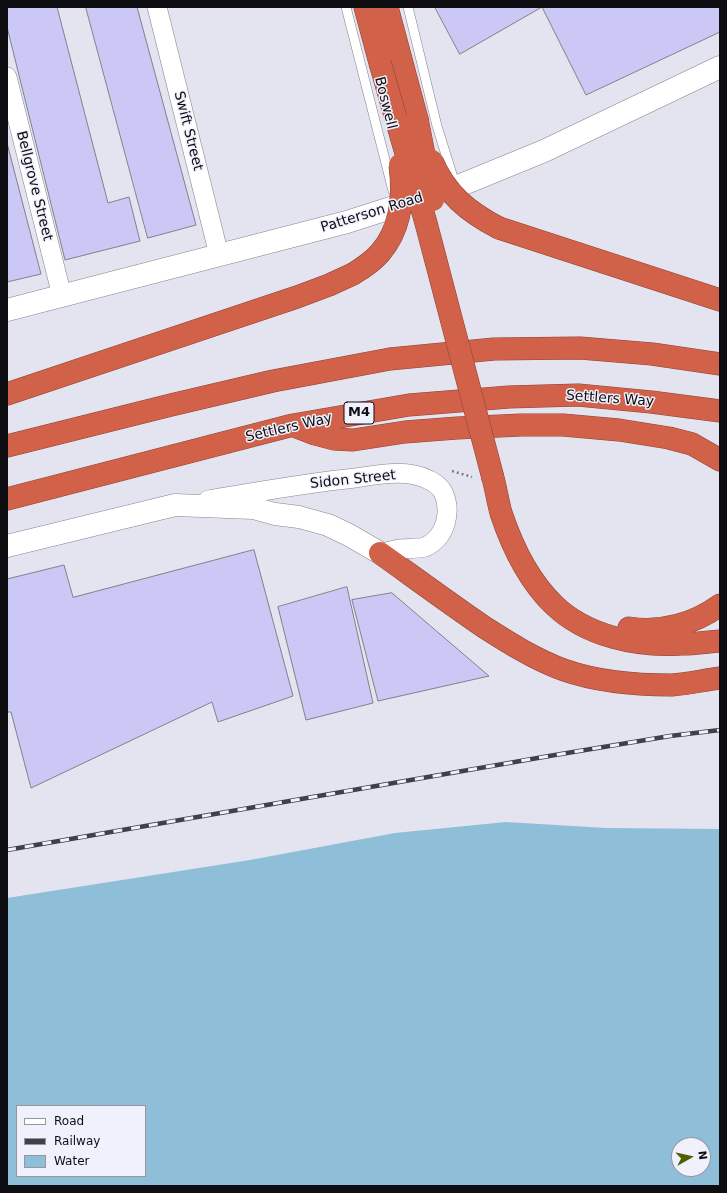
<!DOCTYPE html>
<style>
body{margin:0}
#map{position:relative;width:727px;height:1193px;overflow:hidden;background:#e3e4ef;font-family:"DejaVu Sans",sans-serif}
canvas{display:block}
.frame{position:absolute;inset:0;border:8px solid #0e0e12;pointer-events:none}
.legend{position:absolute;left:16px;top:1105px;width:130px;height:72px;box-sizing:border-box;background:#f0f1fd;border:1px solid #96969f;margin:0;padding:5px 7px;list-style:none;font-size:12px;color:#0e0e12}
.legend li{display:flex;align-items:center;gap:8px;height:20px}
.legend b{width:20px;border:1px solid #96969f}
.north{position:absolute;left:671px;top:1137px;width:40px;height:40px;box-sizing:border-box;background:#f0f1fd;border:1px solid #96969f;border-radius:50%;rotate:82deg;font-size:11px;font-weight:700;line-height:16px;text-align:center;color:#0e0e12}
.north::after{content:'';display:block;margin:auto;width:14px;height:18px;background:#505e00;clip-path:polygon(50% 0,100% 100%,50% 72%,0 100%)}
</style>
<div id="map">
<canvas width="727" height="1193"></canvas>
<div class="frame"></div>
<ul class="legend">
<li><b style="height:5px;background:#fff"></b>Road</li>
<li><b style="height:5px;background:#404046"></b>Railway</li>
<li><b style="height:11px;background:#8ebed8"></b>Water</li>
</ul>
<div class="north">N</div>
</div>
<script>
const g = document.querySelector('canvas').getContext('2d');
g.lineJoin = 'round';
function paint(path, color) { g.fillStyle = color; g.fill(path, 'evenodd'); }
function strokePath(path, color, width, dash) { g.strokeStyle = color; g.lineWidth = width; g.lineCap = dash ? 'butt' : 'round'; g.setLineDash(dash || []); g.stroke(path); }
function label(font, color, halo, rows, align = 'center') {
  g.font = font + ' "DejaVu Sans",sans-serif'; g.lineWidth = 3; g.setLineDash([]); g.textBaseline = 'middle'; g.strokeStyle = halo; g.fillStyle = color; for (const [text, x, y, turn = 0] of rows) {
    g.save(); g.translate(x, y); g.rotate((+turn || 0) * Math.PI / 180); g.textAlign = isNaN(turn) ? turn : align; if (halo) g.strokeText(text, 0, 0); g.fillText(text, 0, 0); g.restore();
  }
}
paint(new Path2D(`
 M506 822 606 828 720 829V1186H7V898L250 860 395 833ZM17 1106H145V1176H17ZM679 1145H703V1169H679Z`), '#8ebed8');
const building = new Path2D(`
 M7 7H57L108 203 129 197 140 241 65 260 7 27Z
 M86 7H137L196 225 148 238Z
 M435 7H720V32L586 95 542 7 460 54Z
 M7 143 41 274 7 282Z
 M254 550 293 696 218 722 212 702 31 788 11 712H7V579L64 565 73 597Z
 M347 587 373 703 306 720 278 607Z
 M392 593 489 676 378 701 352 600Z`);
paint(building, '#cbc8f5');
strokePath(building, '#80808a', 1);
const service = new Path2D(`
 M346 7 393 191
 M408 7 437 126 456 187`);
const minor = new Path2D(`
 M157 7 219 255
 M7 77 62 296
 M208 500C257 492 306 483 355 478 375 475 396 471 415 475 425 477 438 483 443 492 452 511 446 538 425 547 418 549 409 548 401 549 394 550 387 552 380 553`);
const tertiary = new Path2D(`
 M7 310 347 222 456 187 544 151 720 67
 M7 546 175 505 253 508 275 514 299 517 328 525 349 535 380 553`);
const motorway = new Path2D(`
 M365 7 380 63
 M387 7 417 119
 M499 228 720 300
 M7 394 297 297 329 285 353 274
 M294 426 315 434 334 439 353 440 405 432 457 428 521 425H563L619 430 669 438 692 444 720 460
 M7 446 171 405 273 381 390 359 494 349 580 348 652 354 720 364
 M493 478C496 489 498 502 501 513 512 546 529 581 554 605 586 636 637 647 681 644 694 644 707 642 720 641
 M7 499 293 425 409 405 509 397 578 395 651 402 720 411
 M380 553C415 578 449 603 484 627 509 643 536 660 564 670 598 682 636 685 672 685 688 684 704 680 720 678
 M629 628C662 633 694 624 720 605`);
strokePath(service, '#84848f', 10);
strokePath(minor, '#84848f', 20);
strokePath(tertiary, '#84848f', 23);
strokePath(motorway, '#8d4436', 23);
strokePath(new Path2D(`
 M452 471 472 477`), '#7d7e86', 2.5, [2, 3]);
strokePath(service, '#fff', 9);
strokePath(minor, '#fff', 19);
strokePath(tertiary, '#fff', 22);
strokePath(motorway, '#d16149', 22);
const rail = new Path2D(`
 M7 850 555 755 670 736 720 730`);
strokePath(rail, '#404046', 4.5);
strokePath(rail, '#f0f1fd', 3, [9]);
const motorwayBridge = new Path2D(`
 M380 63 426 223 493 478
 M417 119 433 200
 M432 161C446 194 468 212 499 228
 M353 274C363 268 372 262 380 253 401 229 404 196 400 165`);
strokePath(motorwayBridge, '#8d4436', 23, []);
strokePath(motorwayBridge, '#d16149', 22);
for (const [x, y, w] of [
 [359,413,30]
]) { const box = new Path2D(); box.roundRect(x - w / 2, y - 11, w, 22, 3); g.fillStyle = '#f0f1fd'; g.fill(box); strokePath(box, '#0e0e12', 1); }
label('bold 13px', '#0e0e12', null, [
 ["M4",359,413]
]);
label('14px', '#0e0e12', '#f0f1fd', [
 ["Boswell",385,103,76],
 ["Swift Street",188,131,76],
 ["Bellgrove Street",34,186,76],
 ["Patterson Road",372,213,-17],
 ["Settlers Way",610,399,4],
 ["Settlers Way",289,428,-13],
 ["Sidon Street",353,480,-6]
]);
</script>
